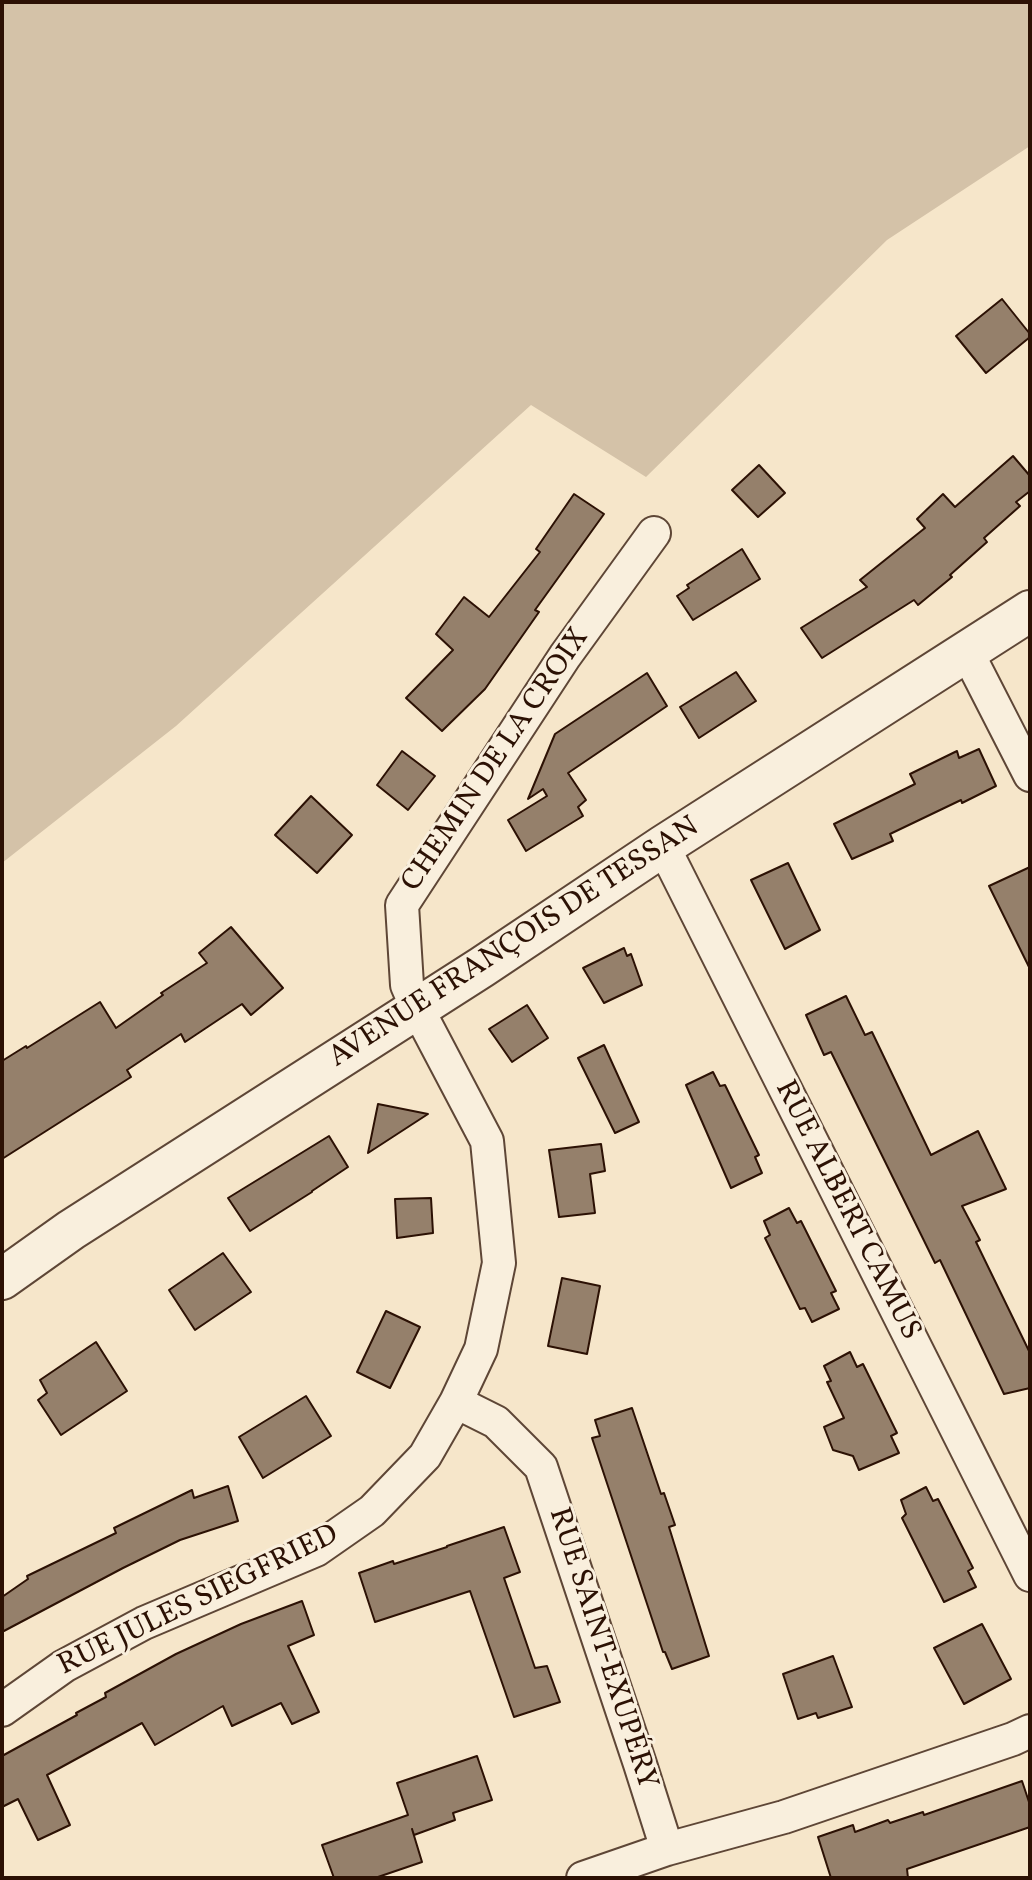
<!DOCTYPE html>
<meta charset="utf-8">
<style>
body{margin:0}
#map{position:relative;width:1032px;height:1880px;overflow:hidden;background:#f6e6ca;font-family:Vollkorn,serif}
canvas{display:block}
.frame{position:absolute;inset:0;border:4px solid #2c1104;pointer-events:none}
</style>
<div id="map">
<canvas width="1032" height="1880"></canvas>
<div class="frame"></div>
</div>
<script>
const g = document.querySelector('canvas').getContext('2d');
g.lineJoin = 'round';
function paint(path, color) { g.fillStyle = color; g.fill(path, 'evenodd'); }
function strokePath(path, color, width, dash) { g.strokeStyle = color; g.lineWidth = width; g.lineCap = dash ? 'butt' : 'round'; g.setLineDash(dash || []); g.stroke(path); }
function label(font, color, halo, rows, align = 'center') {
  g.font = font + ' Vollkorn,serif'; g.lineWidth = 6; g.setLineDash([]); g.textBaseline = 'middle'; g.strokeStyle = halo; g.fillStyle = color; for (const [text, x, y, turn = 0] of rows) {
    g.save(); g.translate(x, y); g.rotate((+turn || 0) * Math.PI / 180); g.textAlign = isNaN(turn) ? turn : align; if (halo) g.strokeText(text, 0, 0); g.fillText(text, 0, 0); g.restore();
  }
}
paint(new Path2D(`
 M2 2H1030V146L887 240 646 477 531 405 176 726 2 863Z`), '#d4c2a8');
const building = new Path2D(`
 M1002 299 1030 334V337L986 373 956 336Z
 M1013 456 1030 476V491L1016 502 1020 506 984 538 987 542 950 575 952 577 918 605 914 600 822 658 801 628 867 587 860 580 925 528 917 519 943 494 955 507Z
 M759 465 785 493 758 517 732 490Z
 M574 494 604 514 535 610 539 612 485 689 442 731 406 698 453 650 436 634 464 597 489 617 540 552 536 549Z
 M742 549 760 579 693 620 677 596 689 588 687 585Z
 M736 672 756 701 699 738 680 707Z
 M647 673 667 706 568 773 586 800 578 807 583 816 526 851 508 820 547 796 543 789 528 799 555 734Z
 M979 749 996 786 962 803 961 800 890 834 893 841 852 859 834 824 915 784 910 774 957 751 959 758Z
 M402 751 435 776 408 810 377 785Z
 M311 796 352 835 317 873 275 835Z
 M788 863 820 930 785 949 751 880Z
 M1030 867V969L989 886Z
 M231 927 283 988 251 1015 242 1004 185 1042 181 1034 127 1070 131 1077 2 1159V1061L26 1046 27 1048 100 1002 116 1028 163 995 161 993 207 963 199 953Z
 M624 948 627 956 631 954 642 985 604 1003 583 968Z
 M846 996 865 1035 872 1032 931 1155 978 1131 1006 1189 962 1206 980 1240 976 1242 1030 1353V1388L1004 1394 940 1260 935 1263 831 1052 824 1055 806 1015Z
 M527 1005 548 1038 512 1062 489 1029Z
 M604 1045 639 1122 615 1133 578 1058Z
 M713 1072 720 1086 725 1085 759 1155 755 1157 762 1173 731 1188 686 1085Z
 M378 1104 428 1114 368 1153Z
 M329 1136 348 1167 312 1191V1192L250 1231 228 1198Z
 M601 1144 605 1171 590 1174 595 1213 559 1217 549 1150Z
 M431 1198 433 1233 397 1238 395 1199Z
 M789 1208 797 1223 801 1221 836 1291 831 1293 839 1309 812 1322 805 1308 800 1309 765 1238 770 1235 764 1221Z
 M223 1253 251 1292 195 1330 169 1290Z
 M562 1278 600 1286 587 1354 548 1346Z
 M386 1311 420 1327 390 1388 357 1372Z
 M96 1342 127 1391 61 1435 38 1400 47 1393 40 1380Z
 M850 1352 857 1367 863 1364 897 1433 891 1436 899 1453 859 1470 853 1456 833 1450 824 1427 844 1418 827 1382 831 1381 824 1366Z
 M306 1396 331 1436 263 1478 239 1437Z
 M632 1408 661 1494 664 1493 675 1525 669 1527 709 1656 672 1669 665 1652H663L592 1438 600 1436 595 1420Z
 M228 1486 238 1521 180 1540 123 1568 2 1632V1597L28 1579 27 1576 116 1533 114 1528 192 1490 194 1498Z
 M926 1487 933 1501 938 1499 973 1568 968 1571 976 1587 944 1602 902 1518 906 1514 901 1500Z
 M504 1527 520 1572 504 1578 535 1668 547 1666 560 1702 514 1717 470 1591 375 1622 359 1573 393 1561 394 1564 447 1547V1546Z
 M302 1601 314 1635 288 1646 319 1712 292 1724 281 1703 232 1726 223 1706 155 1745 142 1723 47 1775 70 1825 38 1840 18 1799 2 1807V1756L77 1715 76 1713 106 1697 105 1693 176 1654 241 1624Z
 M982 1624 1011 1679 964 1704 934 1648Z
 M833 1656 852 1707 818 1718 816 1713 798 1719 783 1674Z
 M477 1756 492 1800 453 1813 455 1820 414 1835 412 1829 422 1862 375 1878H334L322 1845 408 1815 397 1783Z
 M1022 1781 1030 1805V1827L907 1869 908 1878H831L818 1837 853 1825 855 1832 888 1820 890 1823 923 1812 924 1815Z`);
paint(building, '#95806b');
strokePath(building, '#2c1104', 2);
const minor = new Path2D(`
 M966 650 1030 775
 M663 846 1030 1575
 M456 1402 496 1422 541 1467 640 1764 667 1849 583 1878
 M2 1710 64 1666 144 1623 316 1550 372 1511 425 1456 456 1402 481 1349 499 1263 487 1141 417 1008 407 985 402 905 565 656 654 533
 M667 1849 784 1817 1013 1739 1030 1731`);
const tertiary = new Path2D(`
 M2 1279 71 1230 482 967 663 846 1030 611`);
strokePath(minor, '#5e4636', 36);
strokePath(tertiary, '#5e4636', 44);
strokePath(minor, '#f9efdd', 32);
strokePath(tertiary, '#f9efdd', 40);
label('30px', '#2c1104', '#f9efdd', [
 ["CHEMIN DE LA CROIX",497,761,-56],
 ["AVENUE FRANÇOIS DE TESSAN",515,944,-33],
 ["RUE ALBERT CAMUS",846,1211,63],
 ["RUE JULES SIEGFRIED",199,1602,-26],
 ["RUE SAINT-EXUPÉRY",601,1649,72]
]);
</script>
